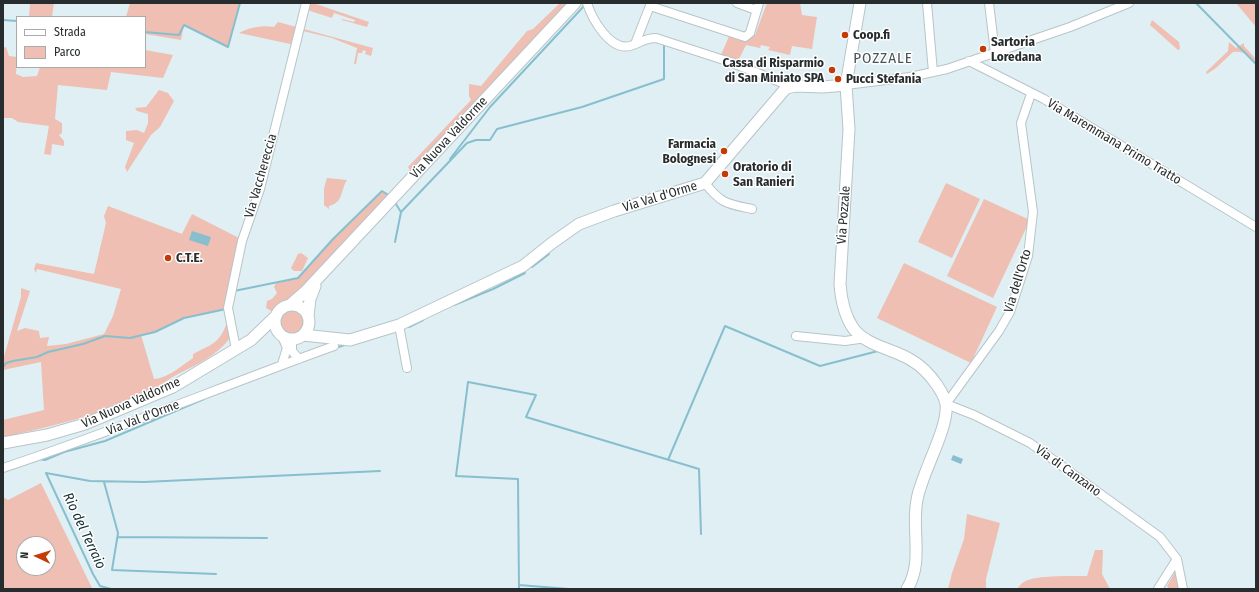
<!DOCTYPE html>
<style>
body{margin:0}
#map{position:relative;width:1259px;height:592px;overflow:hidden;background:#e0eff3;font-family:"Fira Sans Condensed",sans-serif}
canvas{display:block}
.frame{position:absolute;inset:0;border:4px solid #272d2e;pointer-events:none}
.legend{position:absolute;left:16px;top:16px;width:130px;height:52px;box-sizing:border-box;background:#fff;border:1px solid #a9abab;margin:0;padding:5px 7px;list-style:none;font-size:12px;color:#272d2e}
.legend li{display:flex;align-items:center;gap:8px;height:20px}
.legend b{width:20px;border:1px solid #a9abab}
.north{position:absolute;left:16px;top:536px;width:40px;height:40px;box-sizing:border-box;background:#fff;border:1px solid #a9abab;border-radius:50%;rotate:274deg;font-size:11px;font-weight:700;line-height:16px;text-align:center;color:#272d2e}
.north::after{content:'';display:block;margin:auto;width:14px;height:18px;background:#c33c08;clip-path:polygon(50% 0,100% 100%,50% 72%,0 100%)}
</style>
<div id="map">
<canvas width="1259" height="592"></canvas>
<div class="frame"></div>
<ul class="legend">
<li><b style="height:5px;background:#fff"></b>Strada</li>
<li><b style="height:11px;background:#eebfb2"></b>Parco</li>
</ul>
<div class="north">N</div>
</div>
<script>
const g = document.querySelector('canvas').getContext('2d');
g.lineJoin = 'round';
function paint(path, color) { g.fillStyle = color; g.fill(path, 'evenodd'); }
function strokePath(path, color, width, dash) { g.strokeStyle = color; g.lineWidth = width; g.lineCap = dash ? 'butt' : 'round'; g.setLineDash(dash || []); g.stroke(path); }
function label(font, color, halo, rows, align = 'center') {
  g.font = font + ' "Fira Sans Condensed",sans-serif'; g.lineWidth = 3; g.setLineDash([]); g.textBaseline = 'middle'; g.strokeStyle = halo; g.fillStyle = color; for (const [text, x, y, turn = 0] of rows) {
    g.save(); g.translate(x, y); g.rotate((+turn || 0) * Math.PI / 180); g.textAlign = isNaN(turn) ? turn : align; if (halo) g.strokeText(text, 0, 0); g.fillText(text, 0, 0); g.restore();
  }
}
paint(new Path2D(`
 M30 3H54L52 17H29Z
 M130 3H240L228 47 184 25 181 40 145 34V17H126Z
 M306 3H313L369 22 367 27 342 20V19L354 22 355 20 334 13 332 18 304 9Z
 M560 3H570L411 172 408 167 471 100 469 96V84L481 86 527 31 533 29Z
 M767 3H800L802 15 817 17 812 49 792 46 790 55 768 50 770 47 761 45 760 48 746 45 738 61 721 55 730 34 755 35Z
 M1236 3H1256V27Z
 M1152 20 1179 42 1180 49 1178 50 1150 25Z
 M278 22 373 48 371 56 365 54 366 51 363 50 362 53H358L356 64H354L357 48 332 38 299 30 295 45 239 33C248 28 263 25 274 27Z
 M1229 42 1236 48 1244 43V46L1255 58 1254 61C1247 54 1243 51 1233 52L1216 68 1207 74 1206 72 1228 51Z
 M6 47 9 56 17 57 16 74 23 77 37 76 40 67H145V50L173 55 163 78 111 72 107 90 58 85 55 119 62 123V133L59 135 64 141V146L52 144 51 155 44 154 49 126 18 122 12 118H3V48Z
 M159 90 168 93 174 101 160 127 151 135 127 172 125 167 134 143 126 140V131L137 130 144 133 148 123V114L137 111 135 108 146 107Z
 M327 178 347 180C340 191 344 202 329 206V209L324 205V188Z
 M946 183 980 199 952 258 918 242Z
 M382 191 389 196 318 269 306 286 294 297 279 303 273 312 266 308 267 301 272 299 277 293 274 287 276 283 298 278 333 239Z
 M984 199 1030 220 993 298 947 276Z
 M108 206 182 234 192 214 239 238 226 309 184 318 155 332 141 335 154 379C168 378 181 366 193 358V354C210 345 219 344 226 325H228L230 338C218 355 196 365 178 374 170 378 163 384 154 389 107 413 55 426 3 437V420L44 410 41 362 3 370V360L21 297V288L30 291 17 331 25 328 39 331 40 338 49 337 47 346 66 344 104 334 113 316 121 289 37 269 36 273 34 269 36 263 94 274 106 223 104 216Z
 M301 253 308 258 302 271H294L291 268 298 254Z
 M904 263 997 307 971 363 877 318Z
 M279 322a13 13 0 1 1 26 0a13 13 0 1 1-26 0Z
 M41 483 92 588 89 589H3V497L8 500ZM24 544H48V568H24Z
 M967 514 1000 523 986 579V589H948L952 573 964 539Z
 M1095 550H1103L1102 574 1110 589H1017C1019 587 1021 583 1024 582 1033 575 1074 576 1087 576Z
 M1175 572 1180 589H1169L1167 586Z`), '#eebfb2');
paint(new Path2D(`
 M192 231 211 237 208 246 189 240Z
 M953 455 963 459 961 464 951 460Z`), '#87bfce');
strokePath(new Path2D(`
 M1196 3 1256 64
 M3 20 17 21
 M145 32 179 35 184 25 228 47 240 3
 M450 159 490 107 584 6
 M394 201 401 212
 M395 242 401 212 467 143 476 140H490L497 129 582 107 664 79V45
 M532 267 549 254
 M234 291 298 278 333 239 382 191 390 196
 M454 305 493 289 525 273
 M409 327 423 320
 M335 348 348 344
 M3 367 6 363 13 361 37 357 48 352 83 344 105 336 130 338 155 332 184 318 226 309
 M39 459 45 460 64 452 105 441 204 399
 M668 460 725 326 820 366 878 351
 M46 473 90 481 144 482 380 471
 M46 473 93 574 100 586 111 589
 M104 482 118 533 112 570 216 574
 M118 537 267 538
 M519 585 569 589
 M519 589 518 479 456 476 468 382 536 395 526 417 699 469 701 534`), '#87bfce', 2);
const street = new Path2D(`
 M587 3C592 19 610 51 630 46 641 43 644 38 656 38L730 62 790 86
 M737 3 756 10
 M927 3 933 72
 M989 3 995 53
 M650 6 745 37 750 33 759 3
 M635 44 651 3
 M969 61 1044 99 1256 227
 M846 85 910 77 947 69 1070 27 1129 3
 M1031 94 1021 123 1033 212 1028 256 1010 312 999 331 946 404 974 415 1030 443 1160 537 1177 559 1183 589
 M705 183C721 204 728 204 752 209
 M399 325 407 368
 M282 336 287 348 282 364
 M796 336 845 341 866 338
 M296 339 292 343V351L299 359
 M236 349 228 308 242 241 260 189 306 3
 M3 468C115 431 223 386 334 346
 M1158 589 1177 559`);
const secondary = new Path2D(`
 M860 3 846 85 849 129 840 284C841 298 845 316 853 328 866 346 894 349 911 360 922 366 930 375 937 385 941 391 945 398 946 404 949 428 921 474 917 500 911 529 924 562 907 589
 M290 305 305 292 575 3
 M275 322a17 17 0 1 1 34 0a17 17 0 1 1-34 0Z
 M308 316 310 299 315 286
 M303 335 350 340 399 325 523 266 552 243 579 224 614 211 705 183 786 88 796 86 823 87 846 85
 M3 443 47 435 85 424 173 387 251 340 276 316`);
strokePath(street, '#b7c5c9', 10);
strokePath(secondary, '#b7c5c9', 13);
strokePath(street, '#fff', 8);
strokePath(secondary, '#fff', 11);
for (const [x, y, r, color] of [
 [845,35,4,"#c33c08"],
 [983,49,4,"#c33c08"],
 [832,70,4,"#c33c08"],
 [838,79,4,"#c33c08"],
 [724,151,4,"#c33c08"],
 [725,174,4,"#c33c08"],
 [168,258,4,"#c33c08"]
]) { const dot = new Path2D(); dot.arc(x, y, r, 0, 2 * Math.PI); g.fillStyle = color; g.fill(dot); strokePath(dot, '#fff', 1.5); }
label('bold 13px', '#272d2e', '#fff', [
 ["Coop.fi",853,35],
 ["Sartoria",991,42],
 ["Loredana",991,57],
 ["Cassa di Risparmio",824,63,"right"],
 ["di San Miniato SPA",824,78,"right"],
 ["Pucci Stefania",846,79],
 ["Farmacia",716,144,"right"],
 ["Bolognesi",716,159,"right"],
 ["Oratorio di",733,167],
 ["San Ranieri",733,182],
 ["C.T.E.",176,258]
], 'left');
label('13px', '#272d2e', '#fff', [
 ["Via Nuova Valdorme",449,138,-47],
 ["Via Maremmana Primo Tratto",1114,142,31],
 ["Via Vacchereccia",261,176,-74],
 ["Via Val d'Orme",660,197,-17],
 ["Via Pozzale",844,215,-86],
 ["Via dell'Orto",1018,281,-73],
 ["Via Nuova Valdorme",131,403,-24],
 ["Via Val d'Orme",143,418,-21],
 ["Via di Canzano",1068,471,36]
]);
label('italic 14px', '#122f36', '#fff', [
 ["Rio del Terraio",84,531,65]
]);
g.letterSpacing = '1px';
label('15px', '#485457', '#fff', [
 ["POZZALE",883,59]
]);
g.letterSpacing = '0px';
</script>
